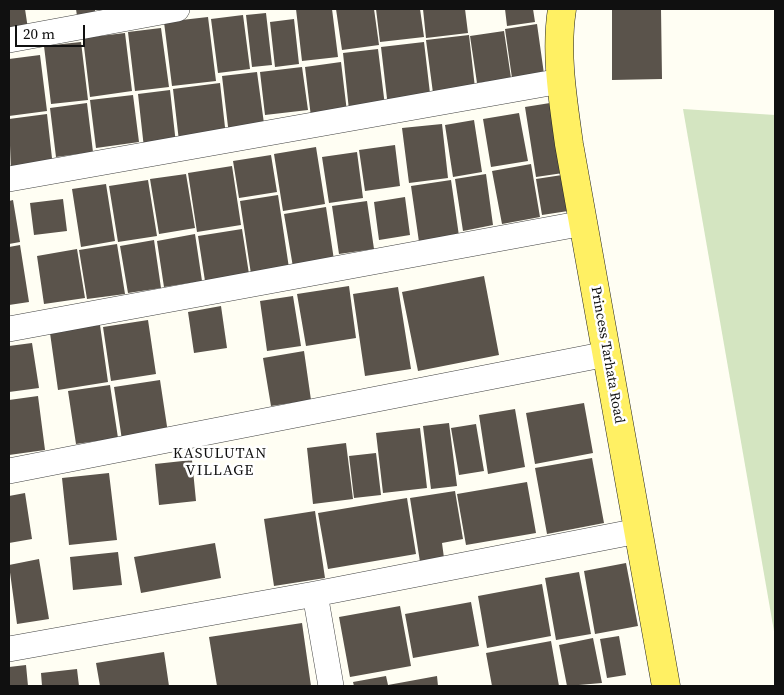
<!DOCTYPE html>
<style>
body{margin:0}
#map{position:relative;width:784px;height:695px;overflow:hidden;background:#fffef3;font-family:"Source Serif 4",serif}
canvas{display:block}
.frame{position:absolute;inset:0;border:10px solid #101010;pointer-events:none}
.scale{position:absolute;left:15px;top:25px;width:70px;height:22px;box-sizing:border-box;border:2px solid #101010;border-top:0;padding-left:6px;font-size:15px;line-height:18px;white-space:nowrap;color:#101010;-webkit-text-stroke:4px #fff;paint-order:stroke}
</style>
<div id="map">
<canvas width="784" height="695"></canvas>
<div class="frame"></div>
<div class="scale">20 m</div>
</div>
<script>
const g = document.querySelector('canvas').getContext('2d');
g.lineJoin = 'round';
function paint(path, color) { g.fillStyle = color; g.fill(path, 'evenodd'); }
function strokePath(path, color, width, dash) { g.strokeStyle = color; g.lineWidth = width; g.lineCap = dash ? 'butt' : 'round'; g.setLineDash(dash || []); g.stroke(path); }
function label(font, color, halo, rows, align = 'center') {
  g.font = font + ' "Source Serif 4",serif'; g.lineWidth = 5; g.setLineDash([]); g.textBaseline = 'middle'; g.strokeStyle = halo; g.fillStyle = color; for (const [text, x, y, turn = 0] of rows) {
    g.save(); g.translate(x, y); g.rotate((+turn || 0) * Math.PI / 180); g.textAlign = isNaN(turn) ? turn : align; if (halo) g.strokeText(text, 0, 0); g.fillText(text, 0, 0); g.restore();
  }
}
paint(new Path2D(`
 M683 109 775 115V637Z`), '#d4e5c1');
paint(new Path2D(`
 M9 9H25L28 29 9 32Z
 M76 9H95V13L77 16Z
 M296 9H332L338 57 302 61Z
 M336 9H374L379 45 342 50Z
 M376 9H420L424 37 380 42Z
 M423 9H465L468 33 426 38Z
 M505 9H533L535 22 507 26Z
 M612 9H661L662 79 612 80Z
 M266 13 272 65 252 67 246 15Z
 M243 15 250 69 218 73 211 19Z
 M208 17 216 81 172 86 164 22Z
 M294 19 299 64 275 67 270 22Z
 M537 24 544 74 512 78 505 29Z
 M161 28 169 87 135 91 128 32Z
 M504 31 511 78 477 83 470 36Z
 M125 33 132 91 90 97 83 38Z
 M469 35 475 88 433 93 426 40Z
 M81 42 88 100 51 104 44 46Z
 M424 42 431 102 388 107 381 47Z
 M378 49 385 106 349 110 343 53Z
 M40 55 47 111 9 116V59Z
 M341 62 347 112 311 117 305 67Z
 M302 67 308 110 265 115 260 72Z
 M257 72 265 131 229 135 222 76Z
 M220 83 226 136 179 141 173 89Z
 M170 90 176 144 144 148 138 94Z
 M133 95 139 142 96 148 90 100Z
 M87 103 93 152 56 157 50 108Z
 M550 103 563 173 536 177 525 107Z
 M519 113 528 161 491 167 483 119Z
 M47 114 53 167 11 172 9 119Z
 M474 120 482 172 453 177 445 125Z
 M442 124 448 178 409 183 402 128Z
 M395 145 400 186 365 191 359 150Z
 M316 147 325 204 283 211 274 154Z
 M357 152 363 198 329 203 322 157Z
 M271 155 277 192 239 198 233 161Z
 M531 164 540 217 502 224 492 171Z
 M232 166 241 225 197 232 188 173Z
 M186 174 195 228 159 234 150 179Z
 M486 174 493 225 463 231 455 179Z
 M562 175 568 211 542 215 536 179Z
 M148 180 157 236 118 242 109 186Z
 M451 180 459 236 419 242 411 186Z
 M106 184 115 241 81 247 72 189Z
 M278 195 289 268 251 274 240 201Z
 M405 197 410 235 379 240 374 202Z
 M63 199 67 231 34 235 30 203Z
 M13 200 20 242 9 244V201Z
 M367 201 374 249 339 254 332 206Z
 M326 207 334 260 293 267 284 214Z
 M242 229 249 274 205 281 198 236Z
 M195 234 202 281 164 287 157 241Z
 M154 240 161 288 128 293 120 246Z
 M117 244 125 294 87 299 79 250Z
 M20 245 29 302 9 305V247Z
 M77 249 85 298 44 304 37 256Z
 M484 276 499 355 418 371 402 292Z
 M349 286 356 338 306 346 297 294Z
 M398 287 411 369 365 376 353 294Z
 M293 296 301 346 267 351 260 301Z
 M221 306 227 348 194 353 188 312Z
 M148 320 156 374 111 381 103 327Z
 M100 325 108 382 58 390 50 333Z
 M32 343 39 388 9 392V346Z
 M304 351 311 400 271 406 263 358Z
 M160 380 168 433 122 440 114 387Z
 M110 385 118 438 76 444 68 391Z
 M38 396 45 450 9 455V400Z
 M584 403 593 453 535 464 526 413Z
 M515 409 525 467 488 474 479 415Z
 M449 423 457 486 431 489 423 426Z
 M476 424 484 471 459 475 451 428Z
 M420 428 427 488 383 493 376 433Z
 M346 443 353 499 313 504 307 448Z
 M376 453 381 495 354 498 349 456Z
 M592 458 604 523 547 534 535 468Z
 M192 460 196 501 159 505 155 464Z
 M109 473 117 540 69 545 62 478Z
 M527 482 536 533 466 545 457 494Z
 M455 491 463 539 442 543 444 558 420 562 410 498Z
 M25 493 32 539 9 543V496Z
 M407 498 416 554 328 569 318 513Z
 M315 511 325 578 274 586 264 519Z
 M215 543 221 578 141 593 134 557Z
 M118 552 122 585 73 590 70 557Z
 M39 559 49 619 17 624 9 565Z
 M626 563 638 626 595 634 584 571Z
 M579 572 591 634 556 640 545 578Z
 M542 584 551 636 487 648 478 596Z
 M471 602 479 646 413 658 405 614Z
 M400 606 411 666 350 677 339 617Z
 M302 623 311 686H217L209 637Z
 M619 636 626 675 607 678 600 639Z
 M593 638 602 683 567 686 559 645Z
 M551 641 559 686H492L486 653Z
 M164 652 169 686H100L96 663Z
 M26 665 28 686H9V667Z
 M77 669 79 686H42L41 673Z
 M386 676 388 685 437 676 438 686H354L353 682Z`), '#5a534b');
const street = new Path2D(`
 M9 40 177 9
 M9 179 561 81
 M9 329 584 223
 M9 471 607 354
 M315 594 331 686
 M9 649 315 594 638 531`);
const primary = new Path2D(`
 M562 9C555 54 563 100 569 144L666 686`);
strokePath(street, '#434343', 26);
strokePath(primary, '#212121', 29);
strokePath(street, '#fff', 25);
strokePath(primary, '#fff063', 28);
label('14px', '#101010', '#fff', [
 ["Princess Tarhata Road",607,355,80]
]);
g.letterSpacing = '1px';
label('15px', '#101010', '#fff', [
 ["KASULUTAN",220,454],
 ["VILLAGE",220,471]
]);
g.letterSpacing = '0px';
</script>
